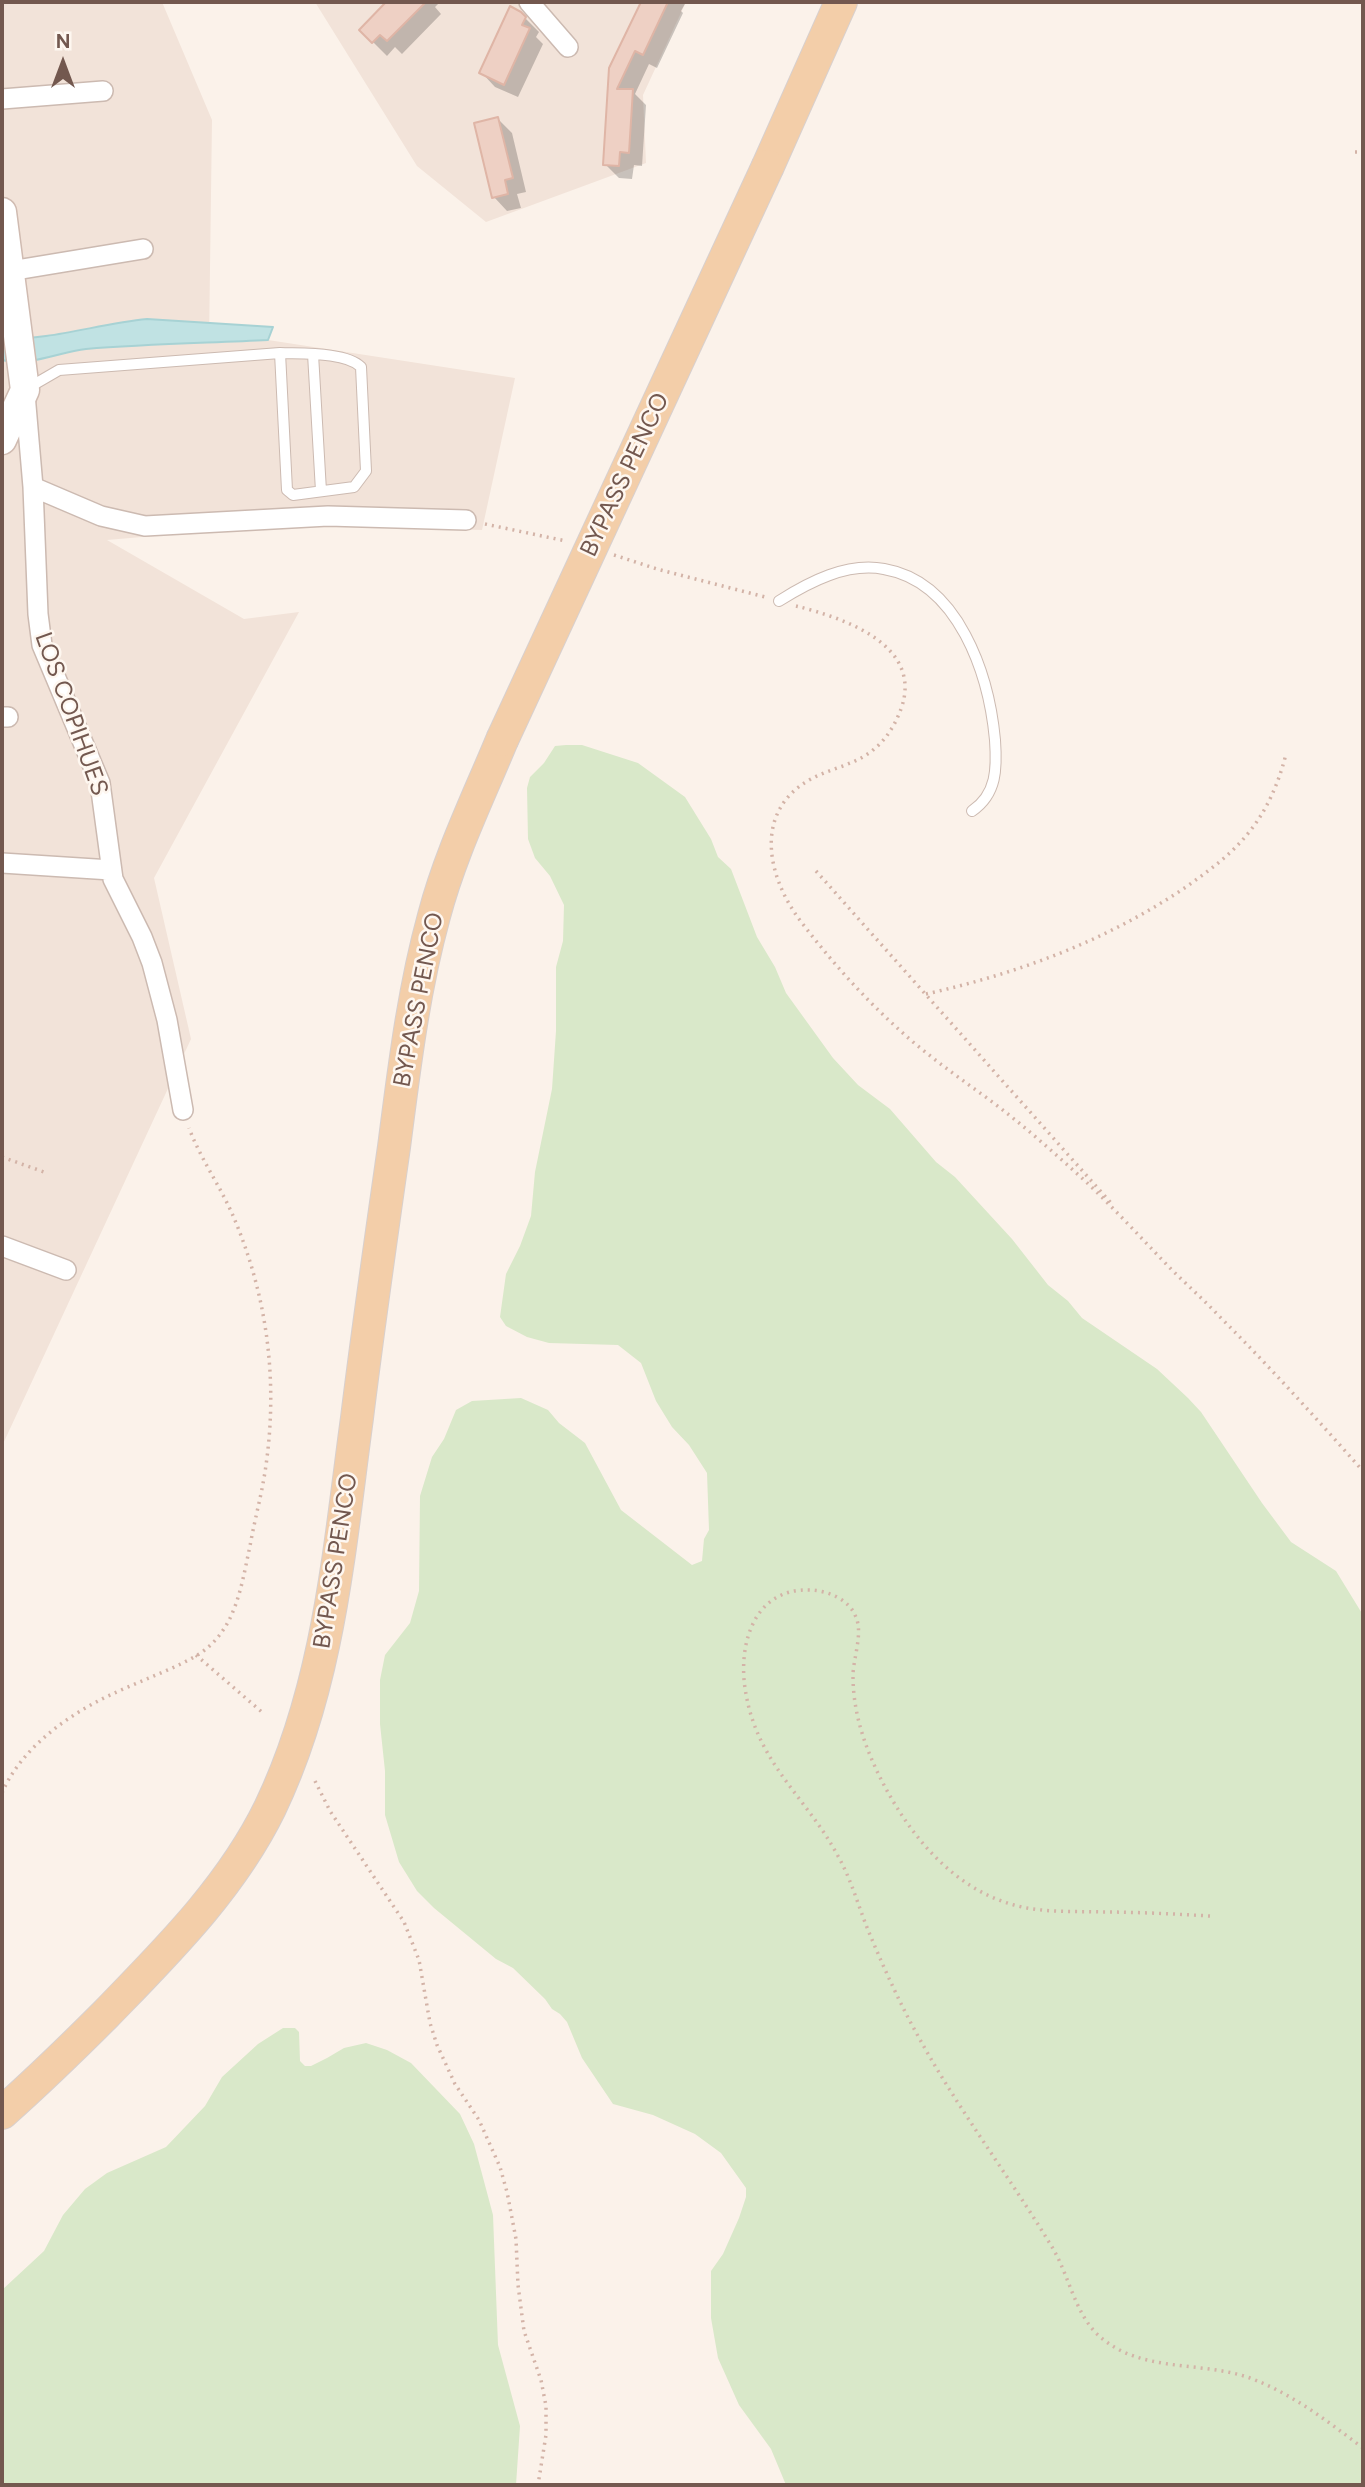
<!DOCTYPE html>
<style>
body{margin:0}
#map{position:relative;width:1365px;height:2487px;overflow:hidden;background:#fbf2ea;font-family:Figtree,sans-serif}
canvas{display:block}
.frame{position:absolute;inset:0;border:4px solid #73584f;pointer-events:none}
.north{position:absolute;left:28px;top:28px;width:70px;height:70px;-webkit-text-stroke:5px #fef7f0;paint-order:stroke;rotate:0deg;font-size:19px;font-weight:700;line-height:28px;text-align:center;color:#73584f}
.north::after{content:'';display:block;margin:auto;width:24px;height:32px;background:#73584f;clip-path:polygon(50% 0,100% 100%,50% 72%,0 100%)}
</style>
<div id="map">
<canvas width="1365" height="2487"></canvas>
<div class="frame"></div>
<div class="north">N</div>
</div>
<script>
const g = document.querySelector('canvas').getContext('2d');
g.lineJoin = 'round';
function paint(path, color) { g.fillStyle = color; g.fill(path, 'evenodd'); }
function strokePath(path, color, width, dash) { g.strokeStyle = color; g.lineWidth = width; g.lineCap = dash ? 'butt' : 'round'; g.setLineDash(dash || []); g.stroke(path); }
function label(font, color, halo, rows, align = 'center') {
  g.font = font + ' Figtree,sans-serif'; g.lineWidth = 5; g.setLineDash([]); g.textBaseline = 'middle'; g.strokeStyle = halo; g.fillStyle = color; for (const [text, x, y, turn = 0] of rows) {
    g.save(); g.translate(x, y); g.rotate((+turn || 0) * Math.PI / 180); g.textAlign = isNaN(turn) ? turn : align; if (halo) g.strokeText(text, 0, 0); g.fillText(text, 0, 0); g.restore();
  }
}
paint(new Path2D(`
 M2 2H162L212 120 209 342 268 340 515 378 482 530 292 524 107 540 244 619 299 612 154 878 191 1039 2 1446Z
 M315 2H686L643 95 646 163 486 222 417 166Z`), '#f2e3d9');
paint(new Path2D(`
 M566 745H582L638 763 685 797 711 839 718 857 731 869 757 937 775 967 786 993 833 1058 858 1085 890 1109 936 1162 955 1177 1012 1239 1048 1285 1068 1301 1082 1318 1157 1369 1188 1398 1201 1412 1262 1503 1291 1542 1336 1571 1363 1615V2485H786L771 2449 739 2405 718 2358 711 2318V2271L723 2254 739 2218 746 2197V2188L721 2153 695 2134 653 2115 613 2104 582 2058 567 2022 560 2014 552 2009 545 1999 513 1968 496 1959 434 1908 417 1891 399 1862 385 1815V1771L380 1724V1680L385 1655 410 1623 419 1591 420 1496 432 1457 444 1439 456 1410 472 1401 521 1398 548 1410 559 1423 585 1443 621 1510 692 1565 702 1561 704 1539 709 1530 707 1473 689 1445 672 1427 656 1401 641 1363 618 1345 549 1343 527 1337 506 1326 500 1317 506 1274 520 1246 531 1216 535 1172 552 1089 556 1031V967L563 941 564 905 550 876 535 858 528 839 527 788 530 777 544 763 555 746Z
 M283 2028H295L299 2032 300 2061 305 2066H311L327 2058 344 2048 366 2043 387 2050 411 2063 460 2114 474 2144 493 2215 498 2345 520 2426 516 2485H2V2290L44 2251 63 2215 85 2189 107 2173 166 2147 205 2106 222 2077 258 2044Z`), '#d9e8c9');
const water = new Path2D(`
 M147 319 273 327 268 340C208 343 147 344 86 349 59 352 29 367 2 360V339C51 340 98 324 147 319Z`);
paint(water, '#c0e2e3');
strokePath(water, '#a7d2d4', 2);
paint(new Path2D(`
 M388 2H440L435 7 441 14 402 54 395 47 387 56 361 30Z
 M643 2H686L681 11 683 13 657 68 649 64 635 94 646 105 642 166 634 165 632 179 619 178 605 164 610 69Z
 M520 13 539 32 536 37 543 44 518 97 495 87 482 73Z
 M498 119 512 133 526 192 517 194 521 208 507 211 494 197Z`), '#0003');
const building = new Path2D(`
 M386 2H426L387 41 380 35 372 43 359 30Z
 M641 2H668L643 55 635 51 617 89H633L629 153 620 152 619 166 603 165 609 68Z
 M510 6 521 12 526 17 522 25 530 28 504 85 479 73Z
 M498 117 513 178 505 180 508 194 492 198 474 123Z`);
paint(building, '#eed0c4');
strokePath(building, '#dfb5a6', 2);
const lane = new Path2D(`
 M280 353C302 354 346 352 361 367L366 471 354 487 293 495 287 490Z
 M313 354 321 491
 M28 388 59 370 280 353
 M779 601C809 582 847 562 884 569 959 582 989 675 995 740 997 768 997 794 972 811`);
const street = new Path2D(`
 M529 2 568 47
 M2 99 103 91
 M10 271 143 249
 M25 394 33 487 38 614 42 645 100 783 113 879 142 937 152 963 167 1020 183 1110
 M33 487 101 516 145 526 328 516 466 520
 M2 717H8
 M2 863 111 870
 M2 1246 66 1270`);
const secondary = new Path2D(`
 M2 212 25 390 2 440`);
const primary = new Path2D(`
 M768 166 841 2
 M2 2113C38 2081 72 2048 106 2014 167 1951 231 1888 270 1808 329 1685 339 1550 357 1418 368 1328 381 1238 394 1147 404 1070 413 992 434 916 450 855 478 798 502 740`);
strokePath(lane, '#ccbab1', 12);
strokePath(street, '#ccbab1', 22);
strokePath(secondary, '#d0bbb1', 31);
strokePath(primary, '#d8d0ce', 34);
strokePath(new Path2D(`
 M1355 152H1363
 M485 524 566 541
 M614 555 657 569 765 597
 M796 606C844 618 924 645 901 709 895 725 886 740 873 750 855 765 831 768 811 779 754 810 766 874 799 919 833 964 870 1005 913 1042 937 1062 962 1080 987 1098 1021 1123 1052 1151 1083 1179 1113 1207 1141 1238 1170 1268 1186 1284 1203 1299 1219 1316 1269 1366 1316 1418 1363 1471
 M816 871 1111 1203
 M926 994C1019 973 1106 941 1186 887 1210 870 1232 854 1250 831 1268 808 1279 782 1286 754
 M2 1157 44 1172
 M196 1655 263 1713
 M315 1781 330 1811 404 1922 419 1960 430 2023 437 2045 455 2084 479 2120 500 2167 507 2192 516 2239 518 2285 524 2331 541 2380 546 2406V2435L538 2485
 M2 1793C22 1746 73 1711 119 1691 145 1679 171 1670 196 1656 236 1632 241 1587 250 1546 254 1523 260 1501 264 1478 279 1389 269 1301 234 1218 221 1187 201 1160 189 1128
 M1210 1916C1174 1914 1138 1912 1103 1912 1073 1911 1042 1913 1014 1905 955 1889 913 1839 885 1787 867 1753 853 1716 853 1676 853 1658 864 1632 855 1615 848 1599 828 1591 811 1590 752 1587 737 1648 746 1694 758 1764 807 1798 838 1856 851 1879 858 1905 868 1930 883 1966 899 2002 918 2036 958 2109 1009 2176 1052 2247 1069 2275 1074 2311 1097 2334 1139 2374 1199 2360 1250 2378 1293 2394 1327 2421 1363 2448`), '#d3b3a7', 3.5, [2, 5]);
strokePath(lane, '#fff', 10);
strokePath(street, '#fff', 19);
strokePath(secondary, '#fff', 28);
strokePath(primary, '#f3cea9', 32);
const primaryBridge = new Path2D(`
 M502 740 768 166`);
strokePath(primaryBridge, '#d8d0ce', 34, []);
strokePath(primaryBridge, '#f3cea9', 32);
label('24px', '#73584f', '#fef7f0', [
 ["BYPASS PENCO",625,475,-65],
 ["LOS COPIHUES",71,714,70],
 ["BYPASS PENCO",419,1000,-79],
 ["BYPASS PENCO",336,1561,-81]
]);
</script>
